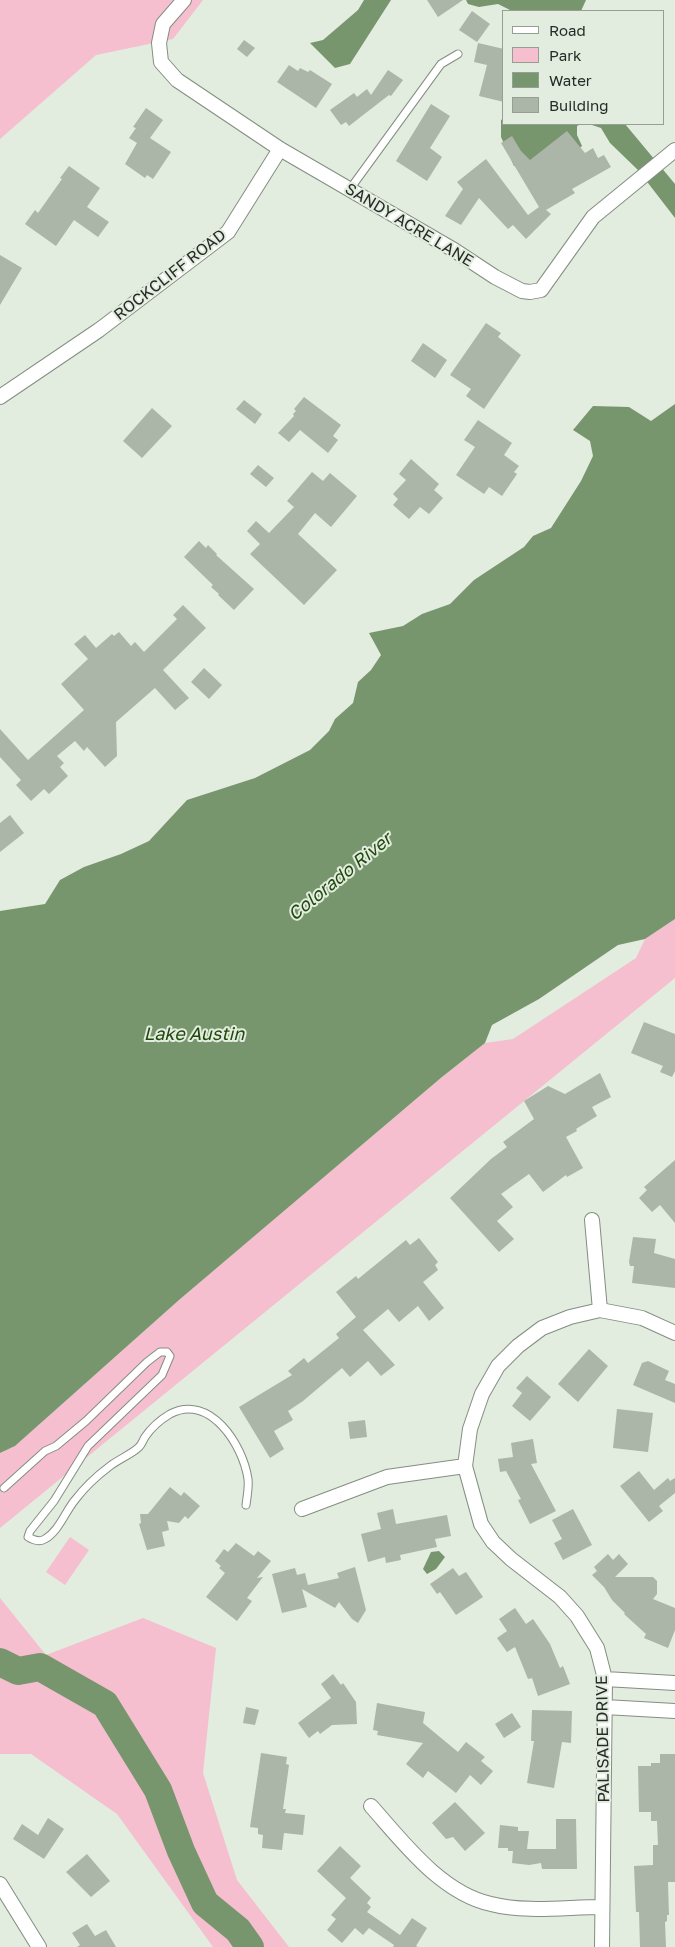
<!DOCTYPE html>
<style>
body{margin:0}
#map{position:relative;width:675px;height:1947px;overflow:hidden;background:#e2ecdf;font-family:"Golos Text",sans-serif}
canvas{display:block}
.legend{position:absolute;left:502px;top:10px;width:162px;height:115px;box-sizing:border-box;background:#e2ecdf;border:1px solid #979f95;margin:0;padding:6px 9px;list-style:none;font-size:15px;color:#272b26}
.legend li{display:flex;align-items:center;gap:10px;height:25px}
.legend b{width:25px;border:1px solid #979f95}
</style>
<div id="map">
<canvas width="675" height="1947"></canvas>
<ul class="legend">
<li><b style="height:6px;background:#fff"></b>Road</li>
<li><b style="height:14px;background:#f5bfcf"></b>Park</li>
<li><b style="height:14px;background:#78966d"></b>Water</li>
<li><b style="height:14px;background:#abb5a8"></b>Building</li>
</ul>
</div>
<script>
const g = document.querySelector('canvas').getContext('2d');
g.lineJoin = 'round';
function paint(path, color) { g.fillStyle = color; g.fill(path, 'evenodd'); }
function strokePath(path, color, width, dash) { g.strokeStyle = color; g.lineWidth = width; g.lineCap = dash ? 'butt' : 'round'; g.setLineDash(dash || []); g.stroke(path); }
function label(font, color, halo, rows, align = 'center') {
  g.font = font + ' "Golos Text",sans-serif'; g.lineWidth = 4; g.setLineDash([]); g.textBaseline = 'middle'; g.strokeStyle = halo; g.fillStyle = color; for (const [text, x, y, turn = 0] of rows) {
    g.save(); g.translate(x, y); g.rotate((+turn || 0) * Math.PI / 180); g.textAlign = isNaN(turn) ? turn : align; if (halo) g.strokeText(text, 0, 0); g.fillText(text, 0, 0); g.restore();
  }
}
paint(new Path2D(`
 M0 0H203L173 39 96 55 0 139Z
 M675 919V978L0 1528V1453L15 1446 179 1300 442 1077 485 1043 513 1039 636 958 645 939Z
 M70 1537 89 1550 65 1585 46 1572Z
 M0 1598 46 1655 143 1618 216 1648 203 1773 237 1880 289 1947H213L117 1814 31 1754H0Z`), '#f5bfcf');
paint(new Path2D(`
 M364 0H391L350 64 335 68 310 43 323 40 358 10Z
 M466 0H586L581 11H512L498 4 479 7 468 4Z
 M504 118V124H581L577 126V135L582 146 556 168 514 166 501 137V120Z
 M589 124H625L675 184V218L638 170 610 143 601 128Z
 M675 404V919L645 939 618 945 539 999 492 1025 485 1043 442 1077 179 1300 15 1446 0 1453V911L45 904 60 880 84 867 121 854 149 841 187 800 255 778 310 750 329 731 335 719 353 703 358 682 371 670 381 655 369 633 403 626 422 614 450 604 474 580 524 547 533 536 551 528 581 481 593 456 590 441 573 430 593 406 629 407 651 421Z
 M439 1551 445 1557 436 1569 427 1574 423 1569 431 1552Z`), '#78966d');
strokePath(new Path2D(`
 M0 1662 18 1671 40 1667 105 1704 158 1790 181 1851 205 1903 238 1930 250 1947`), '#78966d', 28);
paint(new Path2D(`
 M427 0H463L438 17Z
 M472 11 490 24 477 42 459 30Z
 M244 40 255 48 247 57 237 49Z
 M478 43 504 49V102L479 96 487 65 474 62Z
 M289 65 298 71 300 68 308 72 310 70 332 84 316 108 277 82Z
 M388 70 403 80 391 96 389 95 349 126 346 122 341 125 330 110 354 93 357 97 367 89 371 95Z
 M431 104 450 116 430 148 442 157 427 181 396 161Z
 M146 108 163 120 150 138 171 152 153 179 147 175 145 178 125 164 137 143 129 138 136 128 133 127Z
 M567 131 585 153 593 148 598 158 604 155 611 167 572 189 575 193 546 210 551 214 526 239 513 225 508 229 479 198 461 225 445 216 463 189 457 182 486 159 528 215 539 207 501 143 512 136 521 151 530 160Z
 M69 166 100 188 87 207 109 222 98 237 74 220 56 246 25 224 35 210 38 213 62 179 60 178Z
 M0 255 22 268 0 305Z
 M486 323 501 333 498 337 521 355 484 409 466 396 471 389 450 375Z
 M423 343 447 360 435 378 411 361Z
 M304 397 341 425 333 436 338 440 328 453 300 430 289 442 278 433 294 416 293 414 296 411 294 409Z
 M244 400 262 414 255 424 236 409Z
 M152 408 172 426 142 458 123 441Z
 M478 420 512 443 504 455 519 466 514 472 517 474 502 496 489 487 484 494 456 475 475 447 464 440Z
 M411 459 439 484 434 490 443 498 429 514 420 507 409 519 393 505 398 499 393 494 406 480 399 474Z
 M258 465 274 478 266 487 250 474Z
 M312 472 323 481 330 473 357 496 331 527 315 513 298 534 337 570 304 605 250 554 260 544 247 531 256 521 269 533 294 507 287 501Z
 M199 541 206 548 208 545 217 554 216 555 254 589 234 610 218 595 219 594 211 587 213 585 184 557Z
 M183 605 206 628 163 670 189 698 175 710 155 688 116 722 117 756 105 767 87 747 84 751 75 741 57 756 64 763 60 767 68 776 49 794 44 789 31 801 16 785 21 780 0 757V729L28 760 84 710 61 684 88 659 74 644 85 635 96 648 112 634 114 636 119 632 131 646 135 642 144 652 177 619 173 615Z
 M204 668 222 685 209 699 191 682Z
 M10 815 24 833 0 852V823Z
 M644 1022 675 1034V1071L672 1077 660 1072 663 1066 631 1053Z
 M600 1073 611 1097 592 1107 597 1116 576 1129 577 1131 566 1137 583 1168 567 1177 566 1175 543 1192 529 1174 501 1194 513 1207 497 1221 514 1239 499 1252 450 1198 491 1159 507 1147 503 1142 534 1119 524 1101 548 1086 565 1094Z
 M675 1160V1223L660 1205 652 1212 639 1198 647 1190 644 1187Z
 M633 1237 656 1239 654 1253 675 1259V1288L632 1283 634 1266H630L629 1262Z
 M419 1238 438 1262 435 1265 438 1270 423 1282 444 1308 429 1321 418 1306 399 1322 388 1309 363 1330 395 1365 381 1376 368 1361 350 1377 342 1368 303 1401 288 1411 293 1420 274 1431 284 1449 270 1458 239 1407 292 1375 288 1371 304 1358 308 1363 339 1338 336 1334 356 1317 336 1292 356 1276 358 1279 406 1240 410 1245Z
 M589 1349 608 1366 578 1402 558 1384Z
 M648 1361 669 1371 665 1380 675 1384V1403L633 1385 642 1363Z
 M527 1376 551 1397 530 1421 512 1406 522 1393 516 1388Z
 M617 1409 653 1413 648 1452 613 1448Z
 M365 1420 367 1437 350 1439 348 1422Z
 M533 1439 537 1463 531 1464 556 1511 530 1524 518 1500 521 1499 506 1471 500 1472 498 1459 513 1457 511 1443Z
 M639 1471 654 1490 668 1478 670 1481 675 1478V1493L659 1506 663 1511 649 1522 620 1486Z
 M170 1487 181 1496 184 1492 200 1506 188 1519 185 1516 179 1523 167 1521 169 1530 162 1532 165 1546 147 1550 139 1524 141 1523 140 1514H148Z
 M393 1509 396 1524 447 1515 451 1536 435 1539 437 1547 400 1555 401 1560 386 1563 385 1557 368 1562 361 1534 381 1529 377 1513Z
 M573 1509 592 1545 563 1560 554 1543 562 1539 552 1520Z
 M236 1543 254 1556 258 1551 271 1561 257 1578 263 1577 247 1598 252 1601 237 1621 206 1597 225 1573 219 1568 221 1566 215 1561 224 1549 228 1552Z
 M608 1554 613 1560 619 1554 628 1564 615 1577H653L657 1581V1594L653 1599 675 1608V1630L668 1648 644 1638 646 1634 624 1614 625 1613 612 1600 604 1587 592 1575 597 1571 594 1567Z
 M355 1567 366 1610 358 1623 352 1619 339 1602 335 1608 302 1589 307 1607 282 1613 272 1574 295 1568 297 1575 305 1573 308 1585 339 1578 337 1573Z
 M453 1568 459 1576 466 1572 483 1597 456 1615 440 1592 437 1594 430 1584Z
 M515 1608 526 1624 533 1619 550 1644 560 1668 563 1666 570 1684 538 1696 532 1678 528 1679 515 1647 507 1652 497 1638 507 1631 499 1619Z
 M333 1674 341 1685 343 1683 356 1702 357 1724 332 1725 320 1734 318 1731 309 1738 298 1723 331 1698 321 1684Z
 M377 1703 425 1712 423 1723 458 1752 466 1742 485 1757 481 1761 493 1771 481 1785 470 1775 456 1793 428 1771 423 1778 406 1764 423 1743 377 1735 378 1731 373 1730Z
 M246 1707 259 1710 255 1725 243 1723Z
 M532 1710 572 1711 571 1743 562 1742 554 1788 527 1783 534 1741H531Z
 M512 1713 521 1727 504 1738 495 1724Z
 M261 1753 287 1757 286 1764 289 1765 283 1809H286L285 1813 305 1815 303 1835 284 1833 282 1850 262 1848 263 1835 258 1834V1828L250 1827Z
 M660 1754H675V1882H668L669 1915H667V1921L665 1922 666 1947H640L639 1912H636L634 1866 653 1865V1845H658L657 1821H651V1812H639L638 1766H651V1763H660Z
 M455 1802 485 1833 465 1851 453 1837 446 1839 432 1823Z
 M48 1818 64 1829 44 1859 13 1839 22 1824 38 1835Z
 M556 1819H576L577 1869H542L541 1863 529 1865 512 1863 513 1851H508V1848H498L500 1825 518 1827V1831H529L527 1849H556Z
 M340 1846 361 1866 350 1878 371 1898 367 1903 371 1907 367 1912 400 1935 412 1918 427 1928 416 1946 418 1947H393L394 1945 369 1928 363 1935 355 1928 342 1943 327 1930 336 1919 331 1915 346 1898 317 1871Z
 M87 1854 110 1881 91 1897 66 1872Z
 M87 1924 95 1936 106 1930 116 1947H77L80 1945 72 1933Z`), '#abb5a8');
const lane = new Path2D(`
 M350 189 441 64 458 54
 M4 1488 45 1451 56 1446 86 1421 147 1362 160 1352H167L170 1356 162 1375 88 1446 54 1501 30 1531 28 1537C33 1540 40 1542 45 1539 59 1531 65 1512 75 1500 84 1488 98 1475 110 1466 119 1459 132 1454 139 1447 142 1444 143 1440 145 1437 151 1428 160 1420 170 1414 210 1393 243 1445 248 1479 249 1487 247 1497 246 1505`);
const street = new Path2D(`
 M184 0 163 24 159 43 161 62 177 80 280 149 454 250 495 277 522 291 530 292 541 290 593 217 675 150
 M0 397 99 330 228 232 280 149
 M592 1220 600 1310
 M302 1509 387 1477 465 1466
 M605 1679 675 1683
 M605 1707 675 1711
 M371 1806C403 1842 441 1893 491 1904 526 1913 566 1907 602 1907
 M0 1884 39 1947
 M602 1947 605 1679 597 1648 577 1616 560 1597 511 1559 493 1542 481 1524 465 1466 470 1429 482 1394 498 1366 518 1346 542 1328 570 1317 600 1310 642 1318 675 1333`);
strokePath(lane, '#848e81', 9);
strokePath(street, '#848e81', 16);
strokePath(lane, '#fff', 7);
strokePath(street, '#fff', 14);
label('16px', '#272b26', '#e2ecdf', [
 ["SANDY ACRE LANE",409,225,31],
 ["ROCKCLIFF ROAD",170,275,-38],
 ["PALISADE DRIVE",603,1739,-91]
]);
label('italic 18px', '#21490c', '#e2ecdf', [
 ["Colorado River",340,877,-39],
 ["Lake Austin",194,1034]
]);
</script>
